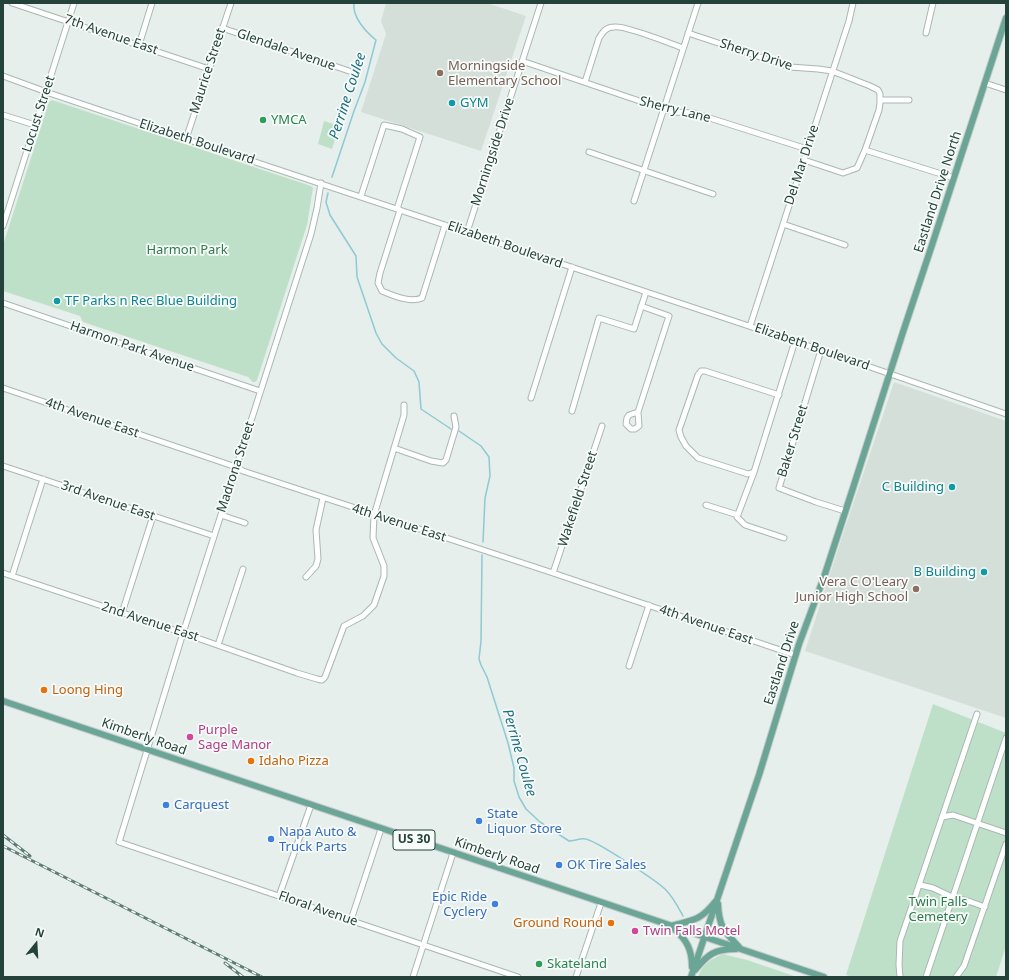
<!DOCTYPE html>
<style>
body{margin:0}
#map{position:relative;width:1009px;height:980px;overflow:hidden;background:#e6efeb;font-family:"Noto Sans",sans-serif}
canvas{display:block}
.frame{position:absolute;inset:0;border:4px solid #24423a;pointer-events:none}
.north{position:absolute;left:16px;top:924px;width:40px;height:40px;-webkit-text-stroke:3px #f7fbf9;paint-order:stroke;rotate:18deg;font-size:11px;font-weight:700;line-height:16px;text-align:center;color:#24423a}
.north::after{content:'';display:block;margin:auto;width:14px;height:18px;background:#24423a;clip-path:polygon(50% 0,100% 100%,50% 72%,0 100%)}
</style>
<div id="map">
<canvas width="1009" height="980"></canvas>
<div class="frame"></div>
<div class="north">N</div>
</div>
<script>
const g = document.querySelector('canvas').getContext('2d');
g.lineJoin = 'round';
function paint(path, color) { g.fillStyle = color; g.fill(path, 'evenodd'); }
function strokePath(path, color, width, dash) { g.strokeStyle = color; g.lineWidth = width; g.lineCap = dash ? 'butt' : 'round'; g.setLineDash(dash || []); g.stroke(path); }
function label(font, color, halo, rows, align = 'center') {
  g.font = font + ' "Noto Sans",sans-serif'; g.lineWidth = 3.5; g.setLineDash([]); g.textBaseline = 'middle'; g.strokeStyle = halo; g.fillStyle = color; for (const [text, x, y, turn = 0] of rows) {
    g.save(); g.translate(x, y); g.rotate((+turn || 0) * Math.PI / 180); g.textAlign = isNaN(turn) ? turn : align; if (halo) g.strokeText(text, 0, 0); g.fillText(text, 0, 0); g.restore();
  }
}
paint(new Path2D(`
 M386 3H487L526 16 481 151 361 112 386 34 381 21Z
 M894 382 1006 421V718L805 651 845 528Z`), '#d4dfda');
paint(new Path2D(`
 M52 100 311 186 313 188 307 225 257 380 255 382H253L248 377 83 322 80 316 3 291V245L49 102Z
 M324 121 339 126 332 149 318 144Z
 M933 704 1006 733V946L996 977H853L846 975Z
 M723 954 747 960 797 977H698C702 964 712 959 723 954Z`), '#bfe0c8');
strokePath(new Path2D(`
 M332 177 354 111 365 82 376 40C366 32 352 17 354 3
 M328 193 326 202 330 215 356 256 357 277 376 333 382 344 396 358 414 371 419 382 421 409 451 429
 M459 431 481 446 489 457 490 476 485 498 483 542
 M482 555 481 641 479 659 481 665 487 677 508 743 514 768V781L519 797 526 809 540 822 569 841C574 841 580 838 585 839 594 839 657 881 666 890 673 897 678 907 683 916`), '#8ec9d4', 1.5);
const minor = new Path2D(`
 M12 3 209 69
 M222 28 349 71
 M688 33 790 67 818 69 832 71 870 86 878 90 880 94V103L879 110 865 150 857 168 843 173 804 160
 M926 33 933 3
 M139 45 152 3
 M522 61 663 109 674 112 694 113 807 149
 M3 76 52 94 186 139 821 350 1006 414
 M585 82 599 38C603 32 606 27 614 27 625 25 669 43 683 48
 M985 83 1006 90
 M880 100H909
 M3 115 35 125
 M186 139 231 3
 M865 150 954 178
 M589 152 713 194
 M321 183 317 208 311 234 183 633 119 842 518 977
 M361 196 384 125 402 129 420 137 397 209
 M634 201 698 3
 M400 210 380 273 378 283 382 291C394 296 410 303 422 298L445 225
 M783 224 845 245
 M3 226 74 3
 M467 232 541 3
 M3 303 260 391
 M750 326 849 21 853 3
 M821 350 779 488 816 502 845 511
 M3 388 236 467 243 471 553 573 795 655
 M779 395 705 371H701L698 375 679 430 681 437 686 446 698 458 748 474 754 472 795 341
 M531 398 572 267
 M572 411 599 318 634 329 646 292
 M638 412 629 415 627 418 626 424 631 429H635L639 426 638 412 669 316 641 306
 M394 448 431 461 443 463 446 460 456 427 454 416
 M3 466 214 536
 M754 472 737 517 745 525 784 538
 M706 505 738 515
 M221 515 245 523
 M3 573 183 633 297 673 317 679 322 680 325 677 344 626 363 616 374 605 384 576V566L373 538 374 515 404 415V405
 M553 573 602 426
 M12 576 43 479
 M306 577 316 566 318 559 316 530 323 498
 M122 613 153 516
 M218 645 243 569
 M629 666 649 605
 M942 817 953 815 1006 833
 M920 885 933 888 952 897 971 902 985 907
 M279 896 311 805
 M351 920 381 829
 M413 977 453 853
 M576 977 601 903
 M900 977 899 965 900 941 977 714
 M926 977 1006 738
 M956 977 964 966 1006 844`);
const major = new Path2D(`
 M3 701 824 977
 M718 904C719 927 724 931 739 947
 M671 926C693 920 700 921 715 902
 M674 929C687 940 692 950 692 967
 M695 970C708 954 715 949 736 949
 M691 977 759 775 799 644 824 577 853 488 903 332 931 248 1006 18`);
strokePath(minor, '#a8b8b2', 7);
strokePath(major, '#c2cac8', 8);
strokePath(minor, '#fff', 5);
strokePath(major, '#6aa596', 6);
const rail = new Path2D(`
 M3 835 30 856
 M3 846 262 977
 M225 963 243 977`);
strokePath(rail, '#5f7d75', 3);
strokePath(rail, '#f7fbf9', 1.5, [4.5]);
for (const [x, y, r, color] of [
 [440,73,4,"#8d6e63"],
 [452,103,4,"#0f9aa8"],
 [263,120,4,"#2e9e5b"],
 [57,301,4,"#0f9aa8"],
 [952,487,4,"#0f9aa8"],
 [984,572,4,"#0f9aa8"],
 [916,589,4,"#8d6e63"],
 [44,690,4,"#e8710a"],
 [190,737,4,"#d1479c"],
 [251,761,4,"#e8710a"],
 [166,805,4,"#3f7fe0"],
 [479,821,4,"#3f7fe0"],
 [271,839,4,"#3f7fe0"],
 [559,865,4,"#3f7fe0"],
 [495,904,4,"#3f7fe0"],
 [611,923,4,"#e8710a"],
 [635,931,4,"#d1479c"],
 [539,964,4,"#2e9e5b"]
]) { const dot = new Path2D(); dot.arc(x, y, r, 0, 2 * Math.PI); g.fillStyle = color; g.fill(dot); strokePath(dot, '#f7fbf9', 1.5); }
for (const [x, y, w] of [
 [414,840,42]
]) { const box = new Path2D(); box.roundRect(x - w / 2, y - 10, w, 20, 3); g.fillStyle = '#f7fbf9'; g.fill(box); strokePath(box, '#24423a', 1); }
label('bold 12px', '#24423a', null, [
 ["US 30",414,840]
]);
label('13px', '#24423a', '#f7fbf9', [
 ["7th Avenue East",111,35,19],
 ["Glendale Avenue",286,50,19],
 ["Sherry Drive",756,55,18],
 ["Maurice Street",208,71,-72],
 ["Sherry Lane",675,110,14],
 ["Locust Street",39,114,-72],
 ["Elizabeth Boulevard",197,142,18],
 ["Morningside Drive",493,152,-72],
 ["Del Mar Drive",802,165,-72],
 ["Eastland Drive North",938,192,-72],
 ["Elizabeth Boulevard",505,245,19],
 ["Harmon Park Avenue",132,347,19],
 ["Elizabeth Boulevard",812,347,19],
 ["4th Avenue East",92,418,19],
 ["Baker Street",793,441,-73],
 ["Madrona Street",236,467,-72],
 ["Wakefield Street",578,499,-72],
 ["3rd Avenue East",108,501,19],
 ["4th Avenue East",399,523,18],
 ["2nd Avenue East",150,622,18],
 ["4th Avenue East",706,625,19],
 ["Eastland Drive",782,663,-72],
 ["Kimberly Road",144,737,19],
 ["Kimberly Road",497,856,19],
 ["Floral Avenue",318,909,19]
]);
label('13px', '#785e54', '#f7fbf9', [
 ["Morningside",448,66],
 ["Elementary School",448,81],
 ["Vera C O'Leary",908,582,"right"],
 ["Junior High School",908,597,"right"]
], 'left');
label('13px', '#0d838f', '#f7fbf9', [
 ["GYM",460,103],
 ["TF Parks n Rec Blue Building",65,301],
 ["C Building",944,487,"right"],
 ["B Building",976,572,"right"]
], 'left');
label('13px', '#27864d', '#f7fbf9', [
 ["YMCA",271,120],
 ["Skateland",547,964]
], 'left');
label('13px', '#2d7a4b', '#f7fbf9', [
 ["Harmon Park",187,250],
 ["Twin Falls",938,902],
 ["Cemetery",938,917]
]);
label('13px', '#c56008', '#f7fbf9', [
 ["Loong Hing",52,690],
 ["Idaho Pizza",259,761],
 ["Ground Round",603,923,"right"]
], 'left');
label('13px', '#b23c85', '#f7fbf9', [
 ["Purple",198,730],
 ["Sage Manor",198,745],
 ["Twin Falls Motel",643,931]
], 'left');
label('13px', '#366cbe', '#f7fbf9', [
 ["Carquest",174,805],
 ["State",487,814],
 ["Liquor Store",487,829],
 ["Napa Auto &",279,832],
 ["Truck Parts",279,847],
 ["OK Tire Sales",567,865],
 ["Epic Ride",487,897,"right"],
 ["Cyclery",487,912,"right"]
], 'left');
label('italic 14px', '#1c6f80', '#f7fbf9', [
 ["Perrine Coulee",348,96,-72],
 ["Perrine Coulee",519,753,74]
]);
</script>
